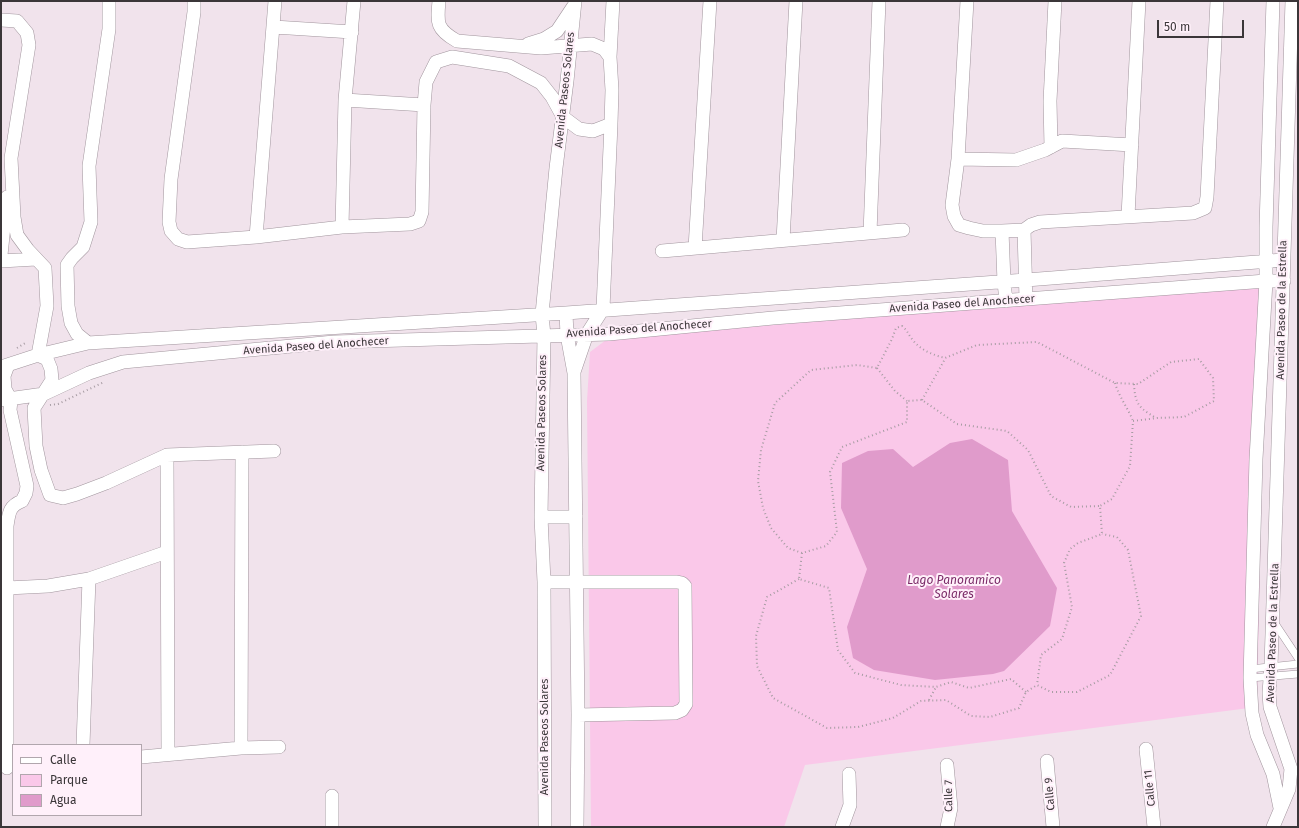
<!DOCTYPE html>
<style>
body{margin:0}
#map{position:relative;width:1299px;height:828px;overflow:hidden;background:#f1e3ec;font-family:"Fira Sans",sans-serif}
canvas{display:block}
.frame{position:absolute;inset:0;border:2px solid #3b3639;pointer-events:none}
.legend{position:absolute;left:12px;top:744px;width:130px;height:72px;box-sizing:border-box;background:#fff0fa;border:1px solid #b1a6ad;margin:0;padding:5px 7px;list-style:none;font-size:12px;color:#3b3639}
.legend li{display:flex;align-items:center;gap:8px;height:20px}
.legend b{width:20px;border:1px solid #b1a6ad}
.scale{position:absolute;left:1157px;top:20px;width:87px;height:18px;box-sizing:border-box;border:2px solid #3b3639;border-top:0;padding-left:5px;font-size:12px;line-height:14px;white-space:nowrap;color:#3b3639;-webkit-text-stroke:3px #fff0fa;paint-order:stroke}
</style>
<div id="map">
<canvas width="1299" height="828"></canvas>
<div class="frame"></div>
<ul class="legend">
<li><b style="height:5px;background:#fff"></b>Calle</li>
<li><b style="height:11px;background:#fac8e9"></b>Parque</li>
<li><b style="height:11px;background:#e09bcb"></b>Agua</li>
</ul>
<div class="scale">50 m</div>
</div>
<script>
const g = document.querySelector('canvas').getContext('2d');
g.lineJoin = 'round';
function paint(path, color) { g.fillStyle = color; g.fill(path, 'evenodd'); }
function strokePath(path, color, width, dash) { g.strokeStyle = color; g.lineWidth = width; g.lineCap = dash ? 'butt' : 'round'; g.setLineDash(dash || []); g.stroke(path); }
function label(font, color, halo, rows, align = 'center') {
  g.font = font + ' "Fira Sans",sans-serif'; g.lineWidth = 4; g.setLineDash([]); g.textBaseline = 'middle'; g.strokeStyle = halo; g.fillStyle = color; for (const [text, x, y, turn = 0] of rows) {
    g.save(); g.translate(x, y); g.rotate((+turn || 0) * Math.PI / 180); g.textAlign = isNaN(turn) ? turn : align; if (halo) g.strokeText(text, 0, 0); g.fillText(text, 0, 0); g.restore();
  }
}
paint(new Path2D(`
 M1266 281 1257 707 805 765 784 827H591L587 401 590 352 606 340Z`), '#fac8e9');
paint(new Path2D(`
 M972 439 1008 460 1012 511 1057 588 1050 626 1004 671 993 674 935 680 874 670 853 658 847 627 867 569 841 508 842 463 868 451 893 449 913 467 950 443Z`), '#e09bcb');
const service = new Path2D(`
 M1274 622 1298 658
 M1250 669 1298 664
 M1250 678 1298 674`);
const minor = new Path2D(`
 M194 1V12L171 179 169 222 171 231 178 239 187 242 256 237 342 227 410 224 419 221 422 212 424 105 426 82 436 62 452 57 509 66 541 83 552 97 563 117 579 129 593 131 611 124
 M439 1C437 23 436 29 457 41L541 48 592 44 604 49 610 57
 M967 1 958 159 952 205 954 216 959 225 969 228 983 231H1002L1024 230 1031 225 1040 222 1193 213 1205 208 1207 197 1217 1
 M1273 1 1266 227V281L1256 459 1250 678 1252 713 1257 735 1273 774 1280 808
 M1 20 17 21 27 33 29 45 11 158 14 217 17 235 28 250 45 268 47 306 38 355 47 359 51 369 52 380 34 408 36 446 41 470 50 495 63 498 77 494 106 483 167 455 274 451
 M274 27 352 32
 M528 44 544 39 557 31 573 7
 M345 100 424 105
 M1051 147 1050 101 1055 1
 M958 159 1016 160 1045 150 1062 141 1132 145
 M1128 216 1139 1
 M342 227 345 100 354 1
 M1024 230 1026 299
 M1002 231 1004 282 1006 301
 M870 233 879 1
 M256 237 275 1
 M783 240 796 1
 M695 248 710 1
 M662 251 903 230
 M1 255 7 197
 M1 261 36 259
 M566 313 567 335 574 373 578 715 577 827
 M88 343 77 334 71 323 68 306 67 265 72 258 83 247 91 222 89 166 109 29V1
 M1 367 38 355 88 343 566 313 1026 280 1283 260
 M574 372 587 334 603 309 611 124 612 90 610 57 613 1
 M1 400 44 394 89 373 123 362 334 342 609 334 773 318 1266 281H1284
 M167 455 168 754
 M541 517H576
 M544 582H677L682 583 685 586 686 704 682 710 675 713 578 715
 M7 588 48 586 89 579 167 552
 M83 745 89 579
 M241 748 242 452
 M1146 749 1154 827
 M141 757 241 748 279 747
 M1047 761 1053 827
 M7 768V526C9 513 9 506 22 501L26 493 27 486 10 410 11 400 5 389 4 376 8 365
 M332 796V827
 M545 827 544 582 541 517 544 336 542 314 556 168 567 81 575 1
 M842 827 850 805 849 774
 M947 827 951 808 947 765
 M1273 827 1289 789 1291 769 1270 707 1269 693 1271 666 1292 1`);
strokePath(service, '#a1959d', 8);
strokePath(minor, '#a1959d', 14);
strokePath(new Path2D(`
 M17 348 27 342
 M877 368 895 391 907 401
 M1115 383C1119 397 1128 408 1133 421
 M1134 384C1135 404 1139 408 1156 418
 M922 400 945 359
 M50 405 58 404 104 382
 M802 553 788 548 771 528 763 508 758 481 761 450 775 403 811 370 857 365 877 368 892 339 896 328 902 326C908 331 908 334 912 339 920 350 933 355 945 358L977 345 1037 342 1115 383 1138 384 1171 362 1199 359 1213 378 1214 401 1184 417 1157 418 1133 421 1130 466 1112 499 1100 506
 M799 579 767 597 756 636 757 666 773 698 827 728 858 727 893 718 921 701 946 700 971 716 990 717 1019 708 1026 692 1037 685 1051 692H1077L1110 675 1141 616 1128 550 1117 537 1102 534
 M1026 692 1011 679 969 688 951 682 936 687 901 685 855 673 838 650 829 588 799 579 802 553 826 546 837 532 830 472 842 447 907 422V401L922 400 957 424 1007 431 1028 450 1051 496 1071 507 1100 506 1102 534 1078 543 1070 549 1064 563 1072 607 1062 639 1041 655 1037 685
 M929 700 936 687`), '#a79ca3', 2, [1, 3]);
strokePath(service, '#fff', 7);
strokePath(minor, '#fff', 13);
label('11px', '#3b3639', '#fff0fa', [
 ["Avenida Paseos Solares",565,90,-84],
 ["Avenida Paseo del Anochecer",962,304,-4],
 ["Avenida Paseo de la Estrella",1282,310,-89],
 ["Avenida Paseo del Anochecer",639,329,-4],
 ["Avenida Paseo del Anochecer",316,346,-4],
 ["Avenida Paseos Solares",542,413,-89],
 ["Avenida Paseo de la Estrella",1273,633,-88],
 ["Avenida Paseos Solares",545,737,-90],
 ["Calle 11",1150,788,-96],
 ["Calle 9",1050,794,-95],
 ["Calle 7",949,796,-91]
]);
label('italic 12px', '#7b2b68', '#fff0fa', [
 ["Lago Panoramico",954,581],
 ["Solares",954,595]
]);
</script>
